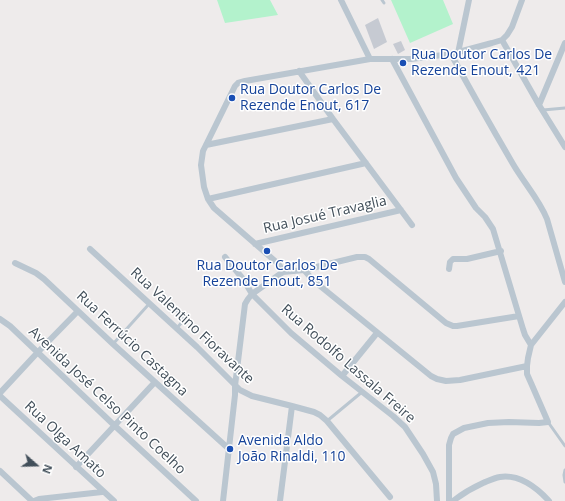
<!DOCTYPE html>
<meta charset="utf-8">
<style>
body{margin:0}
#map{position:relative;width:565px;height:501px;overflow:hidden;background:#eeebeb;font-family:"Open Sans",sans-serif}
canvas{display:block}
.north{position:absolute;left:16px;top:445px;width:40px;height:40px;-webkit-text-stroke:3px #fff;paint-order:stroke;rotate:110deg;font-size:11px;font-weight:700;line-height:16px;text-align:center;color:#424f5a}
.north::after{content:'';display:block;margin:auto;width:14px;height:18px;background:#424f5a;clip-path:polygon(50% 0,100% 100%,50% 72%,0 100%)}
</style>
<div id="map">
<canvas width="565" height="501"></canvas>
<div class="north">N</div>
</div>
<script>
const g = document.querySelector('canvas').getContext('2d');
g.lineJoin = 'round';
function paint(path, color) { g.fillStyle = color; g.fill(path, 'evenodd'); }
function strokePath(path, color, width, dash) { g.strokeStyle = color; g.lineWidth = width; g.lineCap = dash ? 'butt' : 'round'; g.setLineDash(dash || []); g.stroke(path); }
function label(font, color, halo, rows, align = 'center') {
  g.font = font + ' "Open Sans",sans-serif'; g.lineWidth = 3; g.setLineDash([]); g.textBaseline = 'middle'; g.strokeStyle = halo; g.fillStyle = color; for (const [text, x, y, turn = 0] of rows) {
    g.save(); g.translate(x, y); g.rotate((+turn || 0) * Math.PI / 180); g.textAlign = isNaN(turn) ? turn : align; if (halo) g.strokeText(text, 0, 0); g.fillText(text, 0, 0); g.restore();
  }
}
paint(new Path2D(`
 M217 0H270L278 15 225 23Z
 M391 0H443L453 24 410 43Z`), '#b3f2cc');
paint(new Path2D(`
 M378 18 387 42 374 49 365 25Z
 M401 41 405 50 398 54 393 44Z`), '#c6cad2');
strokePath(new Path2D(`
 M382 0 384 3
 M543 110 565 108
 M171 305 183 318V321L176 329
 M113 344 149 304
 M327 421 362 392
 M548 422 565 446
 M565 470 564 475 565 482`), '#bac6d0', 3);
strokePath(new Path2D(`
 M341 0 370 59
 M502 40 539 105 565 147
 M458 53 469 0
 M451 54C471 91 492 128 513 164 524 183 539 199 547 219L565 282
 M392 59 456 178 476 208 485 217 493 229 523 329 525 335 531 345
 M299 71 333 119 412 225
 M539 105 565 43
 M206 145 333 119
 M208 199 366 163
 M255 244 401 210
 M90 249 197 347 240 390 252 396 292 406 314 412 320 415 327 421 390 497
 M225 257 243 279 252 294 291 333 342 376 393 416 405 427 423 454 433 472 436 484 437 501
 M15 263 36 273 44 279 113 344 229 449
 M449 269 450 262 453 259H467L501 251
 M304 270 357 257H365L369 259 446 323 453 326H457L519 316
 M283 272 280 266 275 261 214 208 208 199 204 187 201 165 203 151 206 145 235 86 238 83 245 81 370 59H411L451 54 492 43 502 40 507 35 512 27 522 0
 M0 319 10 326 115 426 196 501
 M342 376 377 333
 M0 393 38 352 78 311
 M0 396 114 501
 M76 467 155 382
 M0 471 32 501
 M34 501 39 499 102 492
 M223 501 235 395V386L245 304 248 299 252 294 283 272 304 270 314 281 330 294 431 376 437 379 446 381 460 380 527 366
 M280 501 292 406
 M449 501V445L451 438 453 434 464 428 488 423 509 422 539 423 548 422 531 383 527 374V366L528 358 531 345 565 302
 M453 501C462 494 472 488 483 483 488 481 494 478 500 477 520 474 537 488 549 501`), '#bac6d0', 6);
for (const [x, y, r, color] of [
 [403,63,4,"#1a4fb4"],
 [232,98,4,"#1a4fb4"],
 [267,251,4,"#1a4fb4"],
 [230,449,4,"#1a4fb4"]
]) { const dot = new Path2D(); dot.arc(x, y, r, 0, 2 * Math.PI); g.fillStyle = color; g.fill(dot); strokePath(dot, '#fff', 1.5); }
label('14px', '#164399', '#fff', [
 ["Rua Doutor Carlos De",411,55],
 ["Rezende Enout, 421",411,71],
 ["Rua Doutor Carlos De",240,90],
 ["Rezende Enout, 617",240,106],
 ["Rua Doutor Carlos De",267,266,"center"],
 ["Rezende Enout, 851",267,282,"center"],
 ["Avenida Aldo",238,441],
 ["João Rinaldi, 110",238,457]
], 'left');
label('14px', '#424f5a', '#fff', [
 ["Rua Josué Travaglia",325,215,-13],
 ["Rua Valentino Fioravante",192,326,43],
 ["Rua Ferrúcio Castagna",132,344,43],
 ["Rua Rodolfo Lassala Freire",348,364,41],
 ["Avenida José Celso Pinto Coelho",107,401,43],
 ["Rua Olga Amato",65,440,43]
]);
</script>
